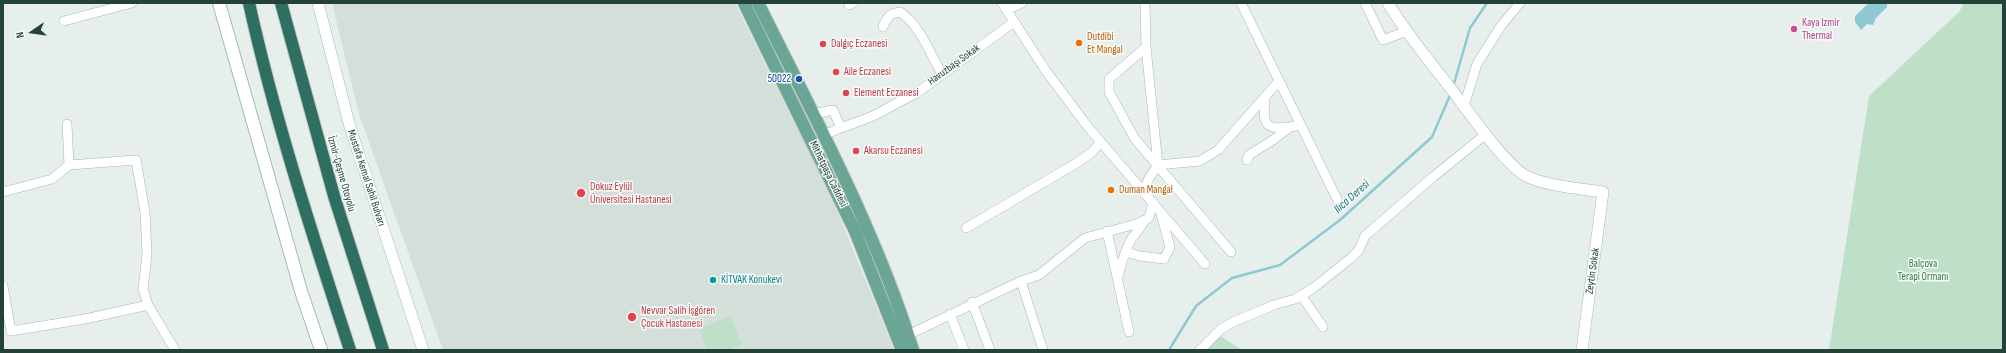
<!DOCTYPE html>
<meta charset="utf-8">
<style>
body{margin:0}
#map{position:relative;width:2006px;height:353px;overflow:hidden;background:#e6efeb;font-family:"Sofia Sans Condensed",sans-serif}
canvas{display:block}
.frame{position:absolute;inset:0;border:4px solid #24423a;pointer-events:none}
.north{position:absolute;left:12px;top:12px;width:40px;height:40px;-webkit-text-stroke:3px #f7fbf9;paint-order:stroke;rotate:257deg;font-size:11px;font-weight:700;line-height:16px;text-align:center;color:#24423a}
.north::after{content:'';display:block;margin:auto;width:14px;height:18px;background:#24423a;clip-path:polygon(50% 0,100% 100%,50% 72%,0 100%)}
</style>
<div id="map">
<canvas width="2006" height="353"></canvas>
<div class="frame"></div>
<div class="north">N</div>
</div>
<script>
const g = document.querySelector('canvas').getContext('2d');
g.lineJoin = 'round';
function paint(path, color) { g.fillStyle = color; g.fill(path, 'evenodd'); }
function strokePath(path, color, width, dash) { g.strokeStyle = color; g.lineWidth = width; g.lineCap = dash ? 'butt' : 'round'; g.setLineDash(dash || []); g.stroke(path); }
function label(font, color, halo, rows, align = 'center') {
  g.font = font + ' "Sofia Sans Condensed",sans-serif'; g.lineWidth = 3; g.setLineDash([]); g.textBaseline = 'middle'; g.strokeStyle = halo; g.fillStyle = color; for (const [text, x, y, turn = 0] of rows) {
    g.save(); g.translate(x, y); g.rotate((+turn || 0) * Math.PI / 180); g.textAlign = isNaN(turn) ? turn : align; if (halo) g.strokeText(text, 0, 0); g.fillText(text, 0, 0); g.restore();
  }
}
paint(new Path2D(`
 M332 3H735L834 203 894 350H443L359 114Z`), '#d4dfda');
paint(new Path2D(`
 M1964 3H2003V350H1829L1869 96 1959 12Z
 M730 316 742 344 728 350H707L699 329Z
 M1219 335 1242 350H1208Z`), '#bfe0c8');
paint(new Path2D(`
 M1869 3 1887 4V7L1876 18 1873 25 1867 24 1861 30 1855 22V16Z`), '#8ec9d4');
strokePath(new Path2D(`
 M1453 87 1470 28 1487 3
 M1169 350 1196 306 1232 278 1280 265 1340 220 1432 137 1451 93`), '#8ec9d4', 2.5);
const minor = new Path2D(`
 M849 3V5L853 3
 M1002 3 1046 71 1088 127 1205 264
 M1145 3 1146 47 1109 79V92L1135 139 1231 252
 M1241 3 1337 199
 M1365 3 1383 40 1407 31
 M1007 10 1022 3
 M64 21 132 3
 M883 27C887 17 890 13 900 12 920 25 930 54 942 74
 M1146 47 1158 165C1151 176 1143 182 1147 196
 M1265 99C1263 121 1263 131 1288 127
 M1464 106 1477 64 1501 26 1520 3
 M813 114 833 110 841 128 873 116 918 92 1014 22
 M823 135 841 128
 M1247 160 1249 155 1273 140 1290 127 1300 125
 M69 165 136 160 145 212 147 255 143 289 148 305
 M1158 165 1200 161 1218 150 1279 81
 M3 192 52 179 69 165 67 124
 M966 228 1075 164 1091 153 1101 142
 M1107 231 1129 332
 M1126 252 1140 256 1164 259 1170 247 1161 214
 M1118 277C1121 264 1125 250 1132 238 1137 232 1141 227 1145 220
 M1021 281 1039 275 1085 238 1136 224 1149 218 1153 202
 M3 286 11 331 85 319 148 305 175 350
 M1301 295 1323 327
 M972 302 990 350
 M950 314 964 350
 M908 335 1021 281 1043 350
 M1200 350 1221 329 1233 322 1274 305 1295 299 1312 289 1351 258 1359 250 1365 236 1433 177 1486 134`);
const tertiary = new Path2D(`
 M318 3 350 127 423 350
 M1388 3C1407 35 1432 64 1455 94 1470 114 1506 165 1526 176 1550 187 1578 188 1603 192L1582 350`);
const secondary = new Path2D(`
 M219 3 301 291 321 350`);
const primary = new Path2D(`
 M744 3 855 231 902 350
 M758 3C814 116 875 229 913 350`);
const motorway = new Path2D(`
 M249 3C275 121 313 236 350 350
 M281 3 334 196 383 350`);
strokePath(minor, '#a8b8b2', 10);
strokePath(tertiary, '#a8b8b2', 12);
strokePath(secondary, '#a4bbb3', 14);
strokePath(primary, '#c2cac8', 14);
strokePath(motorway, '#c2cac8', 14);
strokePath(minor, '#fff', 9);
strokePath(tertiary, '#fff', 11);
strokePath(secondary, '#fff', 12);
strokePath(primary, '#6aa596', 12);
strokePath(motorway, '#2f6f62', 12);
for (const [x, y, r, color] of [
 [1794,29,4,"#d1479c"],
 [1079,43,4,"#e8710a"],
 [823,44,4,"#e0444e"],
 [836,72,4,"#e0444e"],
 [799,79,4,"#1a4fb4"],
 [846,93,4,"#e0444e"],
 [856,151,4,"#e0444e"],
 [1111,190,4,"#e8710a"],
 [581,193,5,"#e0444e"],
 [713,280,4,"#0f9aa8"],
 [632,317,5,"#e0444e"]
]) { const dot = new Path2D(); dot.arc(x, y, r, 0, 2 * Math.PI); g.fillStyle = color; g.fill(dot); strokePath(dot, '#f7fbf9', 1.5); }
label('11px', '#b23c85', '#f7fbf9', [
 ["Kaya Izmir",1802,23],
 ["Thermal",1802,36]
], 'left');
label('11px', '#c56008', '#f7fbf9', [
 ["Dutdibi",1087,37],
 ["Et Mangal",1087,50],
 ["Duman Mangal",1119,190]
], 'left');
label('11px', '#be3a42', '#f7fbf9', [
 ["Dalgıç Eczanesi",831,44],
 ["Aile Eczanesi",844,72],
 ["Element Eczanesi",854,93],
 ["Akarsu Eczanesi",864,151],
 ["Dokuz Eylül",590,187],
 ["Üniversitesi Hastanesi",590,200],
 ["Nevvar Salih İşgören",641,311],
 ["Çocuk Hastanesi",641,324]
], 'left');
label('11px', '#24423a', '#f7fbf9', [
 ["Havuzbaşı Sokak",954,65,-36],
 ["İzmir-Çeşme Otoyolu",341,174,74],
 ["Mithatpaşa Caddesi",828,174,64],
 ["Mustafa Kemal Sahil Bulvarı",366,178,72],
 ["Zeytin Sokak",1593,271,-82]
]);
label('11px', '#164399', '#f7fbf9', [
 ["50022",791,79]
], 'right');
label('11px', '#2d7a4b', '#f7fbf9', [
 ["Balçova",1923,264],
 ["Terapi Ormanı",1923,277]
]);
label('11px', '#0d838f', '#f7fbf9', [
 ["KİTVAK Konukevi",721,280]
], 'left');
label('italic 12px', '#1c6f80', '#f7fbf9', [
 ["Ilıca Deresi",1352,197,-42]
]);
</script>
